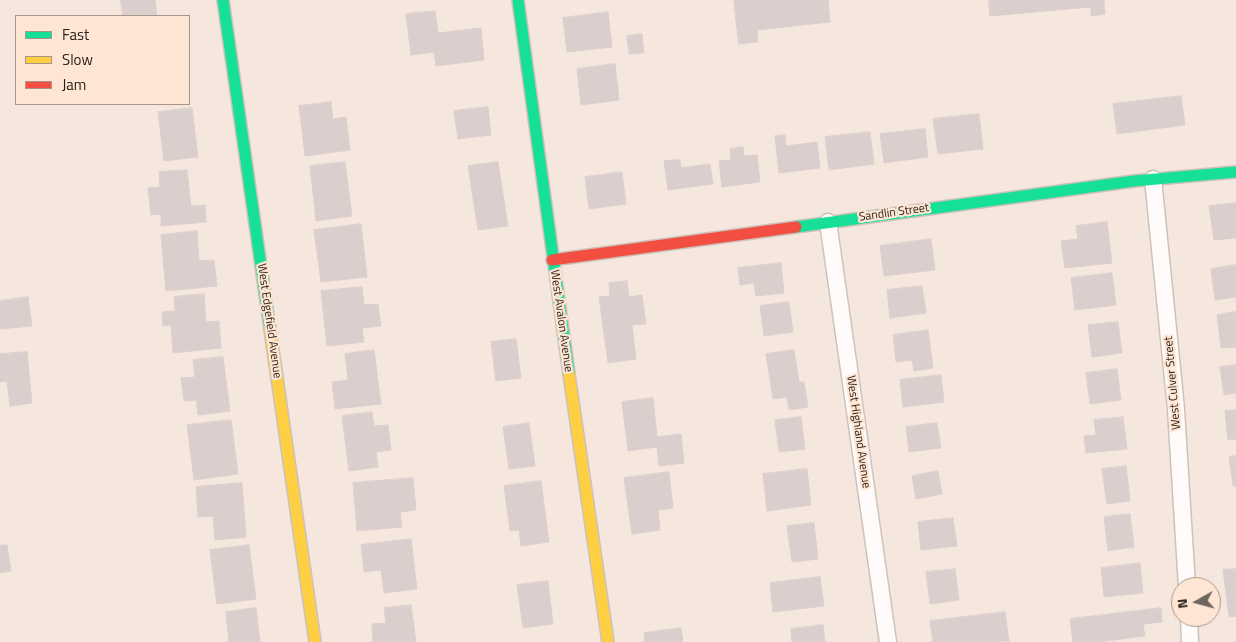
<!DOCTYPE html>
<style>
body{margin:0}
#map{position:relative;width:1236px;height:642px;overflow:hidden;background:#f5e7de;font-family:"Titillium Web",sans-serif}
canvas{display:block}
.legend{position:absolute;left:15px;top:15px;width:175px;height:90px;box-sizing:border-box;background:#ffe6d4;border:1px solid #a99689;margin:0;padding:6px 9px;list-style:none;font-size:15px;color:#281f18}
.legend li{display:flex;align-items:center;gap:10px;height:25px}
.legend b{width:25px;border:1px solid #a99689}
.north{position:absolute;left:1171px;top:577px;width:50px;height:50px;box-sizing:border-box;background:#ffe6d4;border:1px solid #a99689;border-radius:50%;rotate:263deg;font-size:14px;font-weight:700;line-height:20px;text-align:center;color:#281f18}
.north::after{content:'';display:block;margin:auto;width:18px;height:22px;background:#70655d;clip-path:polygon(50% 0,100% 100%,50% 72%,0 100%)}
</style>
<div id="map">
<canvas width="1236" height="642"></canvas>
<ul class="legend">
<li><b style="height:6px;background:#16e098"></b>Fast</li>
<li><b style="height:6px;background:#ffcf43"></b>Slow</li>
<li><b style="height:6px;background:#f24e42"></b>Jam</li>
</ul>
<div class="north">N</div>
</div>
<script>
const g = document.querySelector('canvas').getContext('2d');
g.lineJoin = 'round';
function paint(path, color) { g.fillStyle = color; g.fill(path, 'evenodd'); }
function strokePath(path, color, width, dash) { g.strokeStyle = color; g.lineWidth = width; g.lineCap = dash ? 'butt' : 'round'; g.setLineDash(dash || []); g.stroke(path); }
function label(font, color, halo, rows, align = 'center') {
  g.font = font + ' "Titillium Web",sans-serif'; g.lineWidth = 4.5; g.setLineDash([]); g.textBaseline = 'middle'; g.strokeStyle = halo; g.fillStyle = color; for (const [text, x, y, turn = 0] of rows) {
    g.save(); g.translate(x, y); g.rotate((+turn || 0) * Math.PI / 180); g.textAlign = isNaN(turn) ? turn : align; if (halo) g.strokeText(text, 0, 0); g.fillText(text, 0, 0); g.restore();
  }
}
const building = new Path2D(`
 M121 0H155L157 16H123Z
 M734 0H828L830 22 757 30 758 42 739 44Z
 M989 0H1104L1105 14 1091 16V7L990 16Z
 M435 11 438 33 481 28 484 60 436 66 434 52 411 55 406 14Z
 M608 12 612 47 567 52 563 18Z
 M642 34 644 53 629 54 627 36Z
 M615 64 619 100 581 105 577 69Z
 M1181 96 1185 125 1117 134 1113 104Z
 M331 102 333 119 346 117 350 150 305 156 299 106Z
 M488 107 491 135 458 139 454 111Z
 M192 108 198 157 164 161 158 112Z
 M979 114 983 149 938 154 933 119Z
 M925 129 928 157 884 163 880 134Z
 M870 132 874 164 829 170 825 137Z
 M785 135 786 146 817 142 820 168 779 173 775 136Z
 M743 147 744 156 757 155 760 182 722 187 719 161 731 160 730 149Z
 M680 160 681 168 710 164 713 184 668 190 664 161Z
 M345 162 352 216 316 221 310 166Z
 M498 162 508 226 478 230 468 166Z
 M187 170 191 206 205 205 206 222 161 226V214L151 215 148 188 160 187 159 172Z
 M622 172 626 204 589 209 585 177Z
 M1236 203V238L1214 240 1209 206Z
 M1107 222 1112 263 1065 268 1061 241 1078 239 1076 226Z
 M361 224 367 277 321 282 314 230Z
 M197 231 199 261 214 260 217 286 166 291 161 235Z
 M931 239 935 270 884 276 880 246Z
 M781 263 784 293 756 296 754 283 740 285 738 268Z
 M1236 265V297L1215 300 1211 269Z
 M1112 273 1116 305 1075 310 1071 278Z
 M627 281 629 297 642 295 646 324 632 325 636 359 608 363 599 297 610 296 609 283Z
 M922 286 926 313 890 318 887 290Z
 M362 287 364 305 378 304 381 326 362 328 364 342 327 346 321 291Z
 M204 294 206 322 219 321 221 348 173 353 171 325 163 326 162 312 175 311 174 297Z
 M28 297 32 326 0 329V301Z
 M789 302 793 332 764 336 760 306Z
 M1236 312V347L1221 348 1217 315Z
 M1118 322 1122 353 1092 357 1088 325Z
 M928 330 933 368 914 371 912 360 896 362 893 335Z
 M516 339 521 378 496 381 491 342Z
 M374 350 381 404 335 409 332 382 348 380 345 354Z
 M794 350 799 382H804L808 407 789 410 787 397 773 399 766 354Z
 M27 352 32 403 10 406 7 381 0 382V354Z
 M223 357 230 411 198 415 196 400 184 401 181 378 195 377 193 360Z
 M1236 365V393L1224 395 1220 367Z
 M1117 369 1121 400 1090 404 1086 373Z
 M941 375 944 402 903 407 900 380Z
 M653 398 657 437 681 434 684 463 659 466 657 447 628 451 622 402Z
 M1236 410V439L1228 440 1225 411Z
 M372 412 374 426 388 425 391 450 376 452 378 467 349 471 342 416Z
 M801 417 805 449 779 452 775 420Z
 M1123 417 1127 449 1086 453 1084 436 1096 435 1094 420Z
 M231 420 238 474 194 480 187 425Z
 M529 423 535 466 509 469 503 427Z
 M937 423 941 448 909 452 906 427Z
 M1236 456V486H1233L1229 457Z
 M1126 466 1130 501 1107 504 1102 469Z
 M807 469 811 505 767 511 763 474Z
 M938 471 942 494 916 499 912 476Z
 M669 472 673 508 658 510 660 530 632 534 624 478Z
 M413 478 416 510 400 512 402 527 357 531 353 483Z
 M541 481 549 542 521 546 519 530 510 531 504 486Z
 M242 483 246 537 215 540 213 516 198 517 196 487Z
 M1130 514 1134 547 1108 551 1104 517Z
 M953 518 957 546 921 550 918 522Z
 M814 523 818 559 792 562 787 526Z
 M411 539 417 589 384 593 381 570 364 572 361 545Z
 M7 545 11 571 0 573V546Z
 M249 545 256 599 217 604 210 550Z
 M1140 563 1143 593 1104 597 1101 568Z
 M955 569 959 600 930 604 926 572Z
 M1236 569V616L1229 617 1223 570Z
 M820 577 824 606 773 612 770 583Z
 M548 581 553 624 523 628 517 585Z
 M411 605 416 642H373L372 624 386 623 384 608Z
 M256 608 260 642H229L226 612Z
 M1161 608 1162 622 1143 624 1145 636 1098 642H1073L1070 619Z
 M1005 612 1009 641 933 642 930 621Z
 M823 625 825 642H792L791 629Z
 M681 628 683 642H645L644 633Z`);
paint(building, '#dacfcc');
strokePath(building, '#dcd0cf', 1);
const street = new Path2D(`
 M1153 179 1176 409 1187 587
 M828 222 888 642
 M1189 617 1190 642`);
const fast = new Path2D(`
 M223 0 270 329
 M518 0 569 374
 M796 227 1134 181 1236 172`);
const slow = new Path2D(`
 M270 329 315 642
 M569 374 608 642`);
const jam = new Path2D(`
 M552 260 796 227`);
strokePath(street, '#cdc2ba', 19);
strokePath(fast, '#cdc2ba', 14);
strokePath(slow, '#cdc2ba', 14);
strokePath(jam, '#cdc2ba', 14);
strokePath(street, '#fefbfa', 16);
strokePath(fast, '#16e098', 11);
strokePath(slow, '#ffcf43', 11);
strokePath(jam, '#f24e42', 11);
label('12px', '#281f18', '#ffe6d4', [
 ["Sandlin Street",894,213,-8],
 ["West Edgefield Avenue",269,321,82],
 ["West Avalon Avenue",561,321,82],
 ["West Culver Street",1173,383,-95],
 ["West Highland Avenue",858,432,82]
]);
</script>
